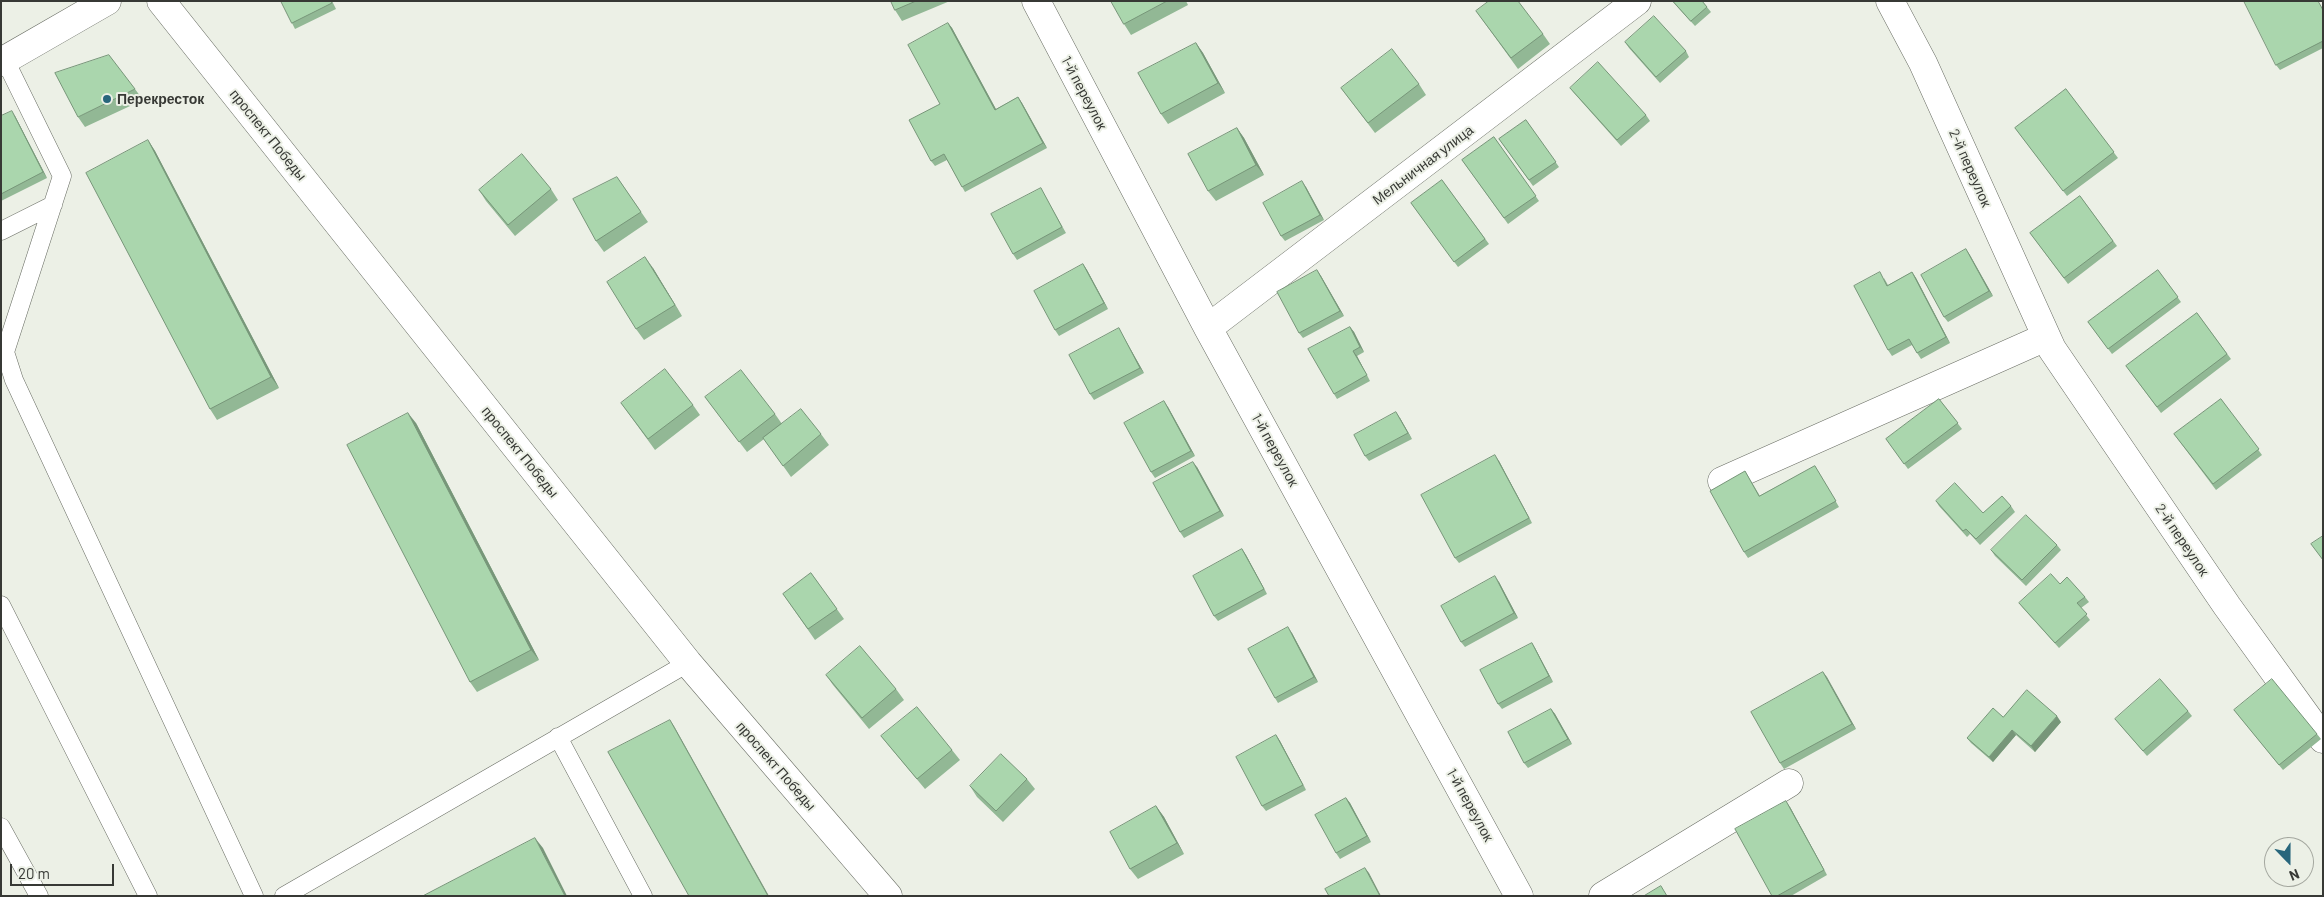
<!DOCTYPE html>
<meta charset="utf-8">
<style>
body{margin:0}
#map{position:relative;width:2324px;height:897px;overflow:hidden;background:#ecf0e6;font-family:Barlow,sans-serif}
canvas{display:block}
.frame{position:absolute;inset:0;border:2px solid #373935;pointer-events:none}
.north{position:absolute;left:2264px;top:837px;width:50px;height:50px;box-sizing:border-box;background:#ecf0e6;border:1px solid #a4a79f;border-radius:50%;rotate:158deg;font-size:14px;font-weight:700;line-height:20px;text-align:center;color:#373935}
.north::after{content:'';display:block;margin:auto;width:18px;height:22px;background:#28667c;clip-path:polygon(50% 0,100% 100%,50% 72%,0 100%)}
.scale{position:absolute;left:10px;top:864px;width:104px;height:22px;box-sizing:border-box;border:2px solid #373935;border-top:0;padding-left:6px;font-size:15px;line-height:18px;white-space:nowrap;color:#373935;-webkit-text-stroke:4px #ecf0e6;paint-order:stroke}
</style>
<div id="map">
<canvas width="2324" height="897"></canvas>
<div class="frame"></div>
<div class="north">N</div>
<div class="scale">20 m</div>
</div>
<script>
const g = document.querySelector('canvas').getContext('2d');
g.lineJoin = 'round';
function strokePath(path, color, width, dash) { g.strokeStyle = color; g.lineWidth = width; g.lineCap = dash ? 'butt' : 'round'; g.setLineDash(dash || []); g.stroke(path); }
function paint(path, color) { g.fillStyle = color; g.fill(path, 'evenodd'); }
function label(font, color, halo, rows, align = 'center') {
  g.font = font + ' Barlow,sans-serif'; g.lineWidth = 4; g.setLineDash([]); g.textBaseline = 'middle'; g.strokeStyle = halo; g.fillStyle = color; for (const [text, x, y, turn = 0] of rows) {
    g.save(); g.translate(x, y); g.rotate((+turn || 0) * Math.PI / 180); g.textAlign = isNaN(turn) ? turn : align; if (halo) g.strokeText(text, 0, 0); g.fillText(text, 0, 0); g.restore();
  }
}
const lane = new Path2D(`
 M5 60 62 176 5 352
 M1 231 53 205
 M1 350 5 352 14 380 254 896
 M1 605 148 896
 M558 737 643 896
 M1 827 39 896
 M284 896 688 663`);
const street = new Path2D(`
 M161 1 688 663 888 896
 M1036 1 1208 328 1519 896
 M1890 1 1923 63 2052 349 2227 606 2323 739
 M1 62 107 1
 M1208 328 1637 1
 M1722 481 2046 337
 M1603 896 1789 783`);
strokePath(lane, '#686c63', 19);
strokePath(street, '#686c63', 29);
strokePath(lane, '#fff', 18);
strokePath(street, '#fff', 28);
paint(new Path2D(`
 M281 1H332L336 9 295 29Z
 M891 1H950L902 21 895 10Z
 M1111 1H1186L1188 5 1131 35 1124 24Z
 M1672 1H1702L1711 12 1695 26Z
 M2323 8V48L2280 70 2276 65Z
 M1476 11 1543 34 1550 44 1518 69Z
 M948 23 952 28 996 109 1018 97 1022 103 1047 148 965 192 947 160 935 166 931 161 940 104Z
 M1625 42 1686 51 1689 57 1660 83 1629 48Z
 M1196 43 1203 53 1225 93 1168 124 1161 114Z
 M1419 84 1426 95 1375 133 1341 88Z
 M1570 88 1646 115 1650 121 1621 146 1574 93Z
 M135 89 143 100 85 127 78 117Z
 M2066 89 2118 158 2067 196 2015 128Z
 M1 116H15L47 178 1 201Z
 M1526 120 1559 167 1533 186 1499 139Z
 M1237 128 1244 138 1264 175 1216 201 1208 191Z
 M1494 137 1539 201 1508 224 1462 160Z
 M148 140 155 151 279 388 217 420 210 409Z
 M617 177 648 222 604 252 596 241Z
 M1442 180 1489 244 1458 267 1411 203Z
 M1306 187 1324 220 1285 241 1281 236Z
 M1041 188 1044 194 1066 233 1017 260 1013 254Z
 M551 189 558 200 515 236 486 201 479 190Z
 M2080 196 2117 246 2068 284 2030 233Z
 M1966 249 1993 296 1948 322 1944 317Z
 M1083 264 1087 270 1108 309 1059 336 1055 330Z
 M653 268 682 316 644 340 636 329Z
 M1317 270 1321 276 1344 316 1303 338 1299 333Z
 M2158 270 2181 302 2112 354 2088 322Z
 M1912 272 1916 278 1950 343 1921 359 1912 345 1892 356 1888 350 1884 278 1888 285Z
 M2197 313 2231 359 2161 413 2126 366Z
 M1350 327 1354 332 1364 352 1357 356 1370 381 1337 399 1334 394Z
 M1119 328 1122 334 1144 373 1094 400 1090 394Z
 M705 397 775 414 782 424 821 434 829 445 791 477 764 439 747 452Z
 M1939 399 1962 429 1908 469 1886 439Z
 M2221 399 2262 455 2216 490 2174 434Z
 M621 403 693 405 700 415 655 450Z
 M1168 407 1195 456 1155 478 1151 472Z
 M1400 418 1412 439 1369 461 1365 456Z
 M416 423 539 660 477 692 470 682Z
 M1499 461 1532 523 1459 563 1455 558Z
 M1815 466 1839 507 1748 558 1744 552 1745 471 1760 496Z
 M1197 467 1224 516 1184 538 1180 532Z
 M1936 501 1983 513 2011 506 2015 512 1980 545 1970 534 1967 537 1939 506Z
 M2057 545 2061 550 2026 586 1995 556 1991 550Z
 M1242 549 1246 555 1267 594 1218 621 1214 616Z
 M811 573 844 619 815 640 783 594Z
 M1499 582 1518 618 1465 647 1461 642Z
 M2085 597 2089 602 2081 608 2090 620 2059 648 2023 608 2019 603Z
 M1292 633 1318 682 1278 703 1275 698Z
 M1532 643 1535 648 1553 682 1502 709 1498 704Z
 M1823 672 1856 729 1784 769 1780 763Z
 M826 675 896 689 904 700 869 729 833 685Z
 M1551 709 1555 714 1572 744 1528 768 1524 763Z
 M2234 710 2317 734 2321 739 2283 770Z
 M2188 711 2192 716 2147 756 2115 719Z
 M2003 717 2061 722 2035 752 2016 735 1993 762 1971 743 1967 738Z
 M1276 735 1280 741 1306 790 1266 811 1262 806Z
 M881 736 952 750 960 760 925 789 889 746Z
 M1027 779 1035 789 1003 822 977 797 970 786Z
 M1346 798 1350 803 1371 842 1340 859 1336 853Z
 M1156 806 1164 817 1184 854 1138 879 1130 869Z
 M1790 807 1827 875 1791 896H1772Z`), '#92b895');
paint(new Path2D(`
 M948 23 952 28 999 115 995 110Z
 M1196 43 1203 53 1225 93 1218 83Z
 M1018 97 1022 103 1047 148 1043 143Z
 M12 111 15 116 47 178 43 172Z
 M1237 128 1244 138 1264 175 1256 165Z
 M148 140 155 151 279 388 271 377Z
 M1302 181 1306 187 1324 220 1320 215Z
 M1966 249 1970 255 1993 296 1989 291Z
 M645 257 653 268 682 316 675 305Z
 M1083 264 1087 270 1108 309 1104 303Z
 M1317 270 1321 276 1344 316 1340 311Z
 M1912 272 1916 278 1950 343 1946 337Z
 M1350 327 1354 332 1364 352 1360 347Z
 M1119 328 1122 334 1144 373 1140 368Z
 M1353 351 1357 356 1370 381 1367 375Z
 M1164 401 1168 407 1195 456 1191 451Z
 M1396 412 1400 418 1412 439 1408 433Z
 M408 413 416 423 539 660 531 650Z
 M1495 455 1499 461 1532 523 1529 518Z
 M1193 462 1197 467 1224 516 1220 511Z
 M1242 549 1246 555 1267 594 1264 589Z
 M1495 576 1499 582 1518 618 1514 613Z
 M1288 627 1292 633 1318 682 1314 677Z
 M1532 643 1535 648 1553 682 1549 676Z
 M1823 672 1827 677 1856 729 1852 724Z
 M1551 709 1555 714 1572 744 1568 739Z
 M2057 716 2061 722 2035 752 2031 746Z
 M670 720 674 726 769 896H768Z
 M2012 730 2016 735 1993 762 1989 757Z
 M1276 735 1280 741 1306 790 1303 785Z
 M1346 798 1350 803 1371 842 1367 836Z
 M1786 801 1790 807 1827 875 1824 870Z
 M1156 806 1164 817 1184 854 1177 843Z
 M535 838 543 848 567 896H565Z
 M1365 868 1369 873 1381 896H1380Z`), '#779679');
const building = new Path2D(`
 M281 1H331L332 3 292 23Z
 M891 1H916L895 10Z
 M1111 1H1167L1124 24Z
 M1489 1H1518L1543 34 1511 58 1476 11Z
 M1673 1H1702L1707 7 1691 21Z
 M2244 1H2318L2323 10V41L2276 65Z
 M1654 16 1686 51 1656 77 1625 42Z
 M948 23 995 110 1018 97 1043 143 962 187 944 154 931 161 909 120 940 104 908 45Z
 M1196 43 1218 83 1161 114 1138 73Z
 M1392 49 1419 84 1368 123 1341 88Z
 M109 55 135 89 78 117 55 73Z
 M1598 62 1646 115 1617 140 1570 88Z
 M2066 89 2114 152 2063 191 2015 128Z
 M12 111 43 172 1 194V116Z
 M1526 120 1556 162 1529 180 1499 139Z
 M1237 128 1256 165 1208 191 1188 154Z
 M1494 137 1536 196 1504 218 1462 160Z
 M148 140 271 377 210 409 86 173Z
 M522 154 551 189 508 225 479 190Z
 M617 177 641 212 596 241 573 199Z
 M1442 180 1485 239 1454 262 1411 203Z
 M1302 181 1320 215 1281 236 1263 203Z
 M1041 188 1062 227 1013 254 991 214Z
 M2080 196 2113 241 2064 278 2030 233Z
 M1966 249 1989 291 1944 317 1921 275Z
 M645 257 675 305 636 329 607 282Z
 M1083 264 1104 303 1055 330 1034 291Z
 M1317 270 1340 311 1299 333 1277 292Z
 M2158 270 2178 297 2108 349 2088 322Z
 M1880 272 1887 286 1912 272 1946 337 1917 353 1909 339 1888 350 1854 286Z
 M2197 313 2227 354 2157 407 2126 366Z
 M1350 327 1360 347 1353 351 1367 375 1334 394 1308 349Z
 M1119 328 1140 368 1090 394 1069 355Z
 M665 369 693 405 648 439 621 403Z
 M741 370 775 414 739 442 705 397Z
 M1939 399 1958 423 1904 464 1886 439Z
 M2221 399 2259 449 2213 484 2174 434Z
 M1164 401 1191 451 1151 472 1124 423Z
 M801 409 821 434 783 466 763 438Z
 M1396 412 1408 433 1365 456 1354 435Z
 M408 413 531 650 470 682 347 445Z
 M1495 455 1529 518 1455 558 1421 495Z
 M1193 462 1220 511 1180 532 1153 483Z
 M1815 466 1836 501 1744 552 1710 491 1745 471 1759 496Z
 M1955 483 1983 513 2002 496 2011 506 1976 539 1966 529 1963 531 1936 501Z
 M2026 515 2057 545 2022 580 1991 550Z
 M2323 536V560L2311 544Z
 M1242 549 1264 589 1214 616 1193 576Z
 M811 573 837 609 808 629 783 594Z
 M2051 574 2060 584 2067 577 2085 597 2077 603 2087 614 2055 643 2019 603Z
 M1495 576 1514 613 1461 642 1441 606Z
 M1288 627 1314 677 1275 698 1248 649Z
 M1532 643 1549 676 1498 704 1480 670Z
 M860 646 896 689 862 718 826 675Z
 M1823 672 1852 724 1780 763 1751 712Z
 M2160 679 2188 711 2143 751 2115 719Z
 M2272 679 2317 734 2279 765 2234 710Z
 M2027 690 2057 716 2031 746 2012 730 1989 757 1967 738 1993 708 2003 717Z
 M917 707 952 750 917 779 881 736Z
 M1551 709 1568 739 1524 763 1508 732Z
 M670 720 768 896H689L608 752Z
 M1276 735 1303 785 1262 806 1236 757Z
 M1001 754 1027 779 996 811 970 786Z
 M1346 798 1367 836 1336 853 1315 815Z
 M1786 801 1824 870 1777 896H1772L1735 829Z
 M1156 806 1177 843 1130 869 1110 832Z
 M535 838 565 896H423Z
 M1365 868 1380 896H1329L1325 889Z
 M1661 886 1667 896H1644Z`);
paint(building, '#aad6ad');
strokePath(building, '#779679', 1);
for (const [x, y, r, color] of [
 [107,99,5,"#28667c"]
]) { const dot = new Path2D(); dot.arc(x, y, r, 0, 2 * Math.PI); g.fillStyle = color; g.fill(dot); strokePath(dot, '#ecf0e6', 2); }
label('14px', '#373935', '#ecf0e6', [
 ["1-й переулок",1084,93,62],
 ["проспект Победы",268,135,51],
 ["Мельничная улица",1423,165,-37],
 ["2-й переулок",1970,168,66],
 ["1-й переулок",1275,450,61],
 ["проспект Победы",520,452,51],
 ["2-й переулок",2182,540,56],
 ["проспект Победы",776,766,49],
 ["1-й переулок",1470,805,61]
]);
label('bold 14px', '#373935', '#ecf0e6', [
 ["Перекресток",117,99]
], 'left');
</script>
